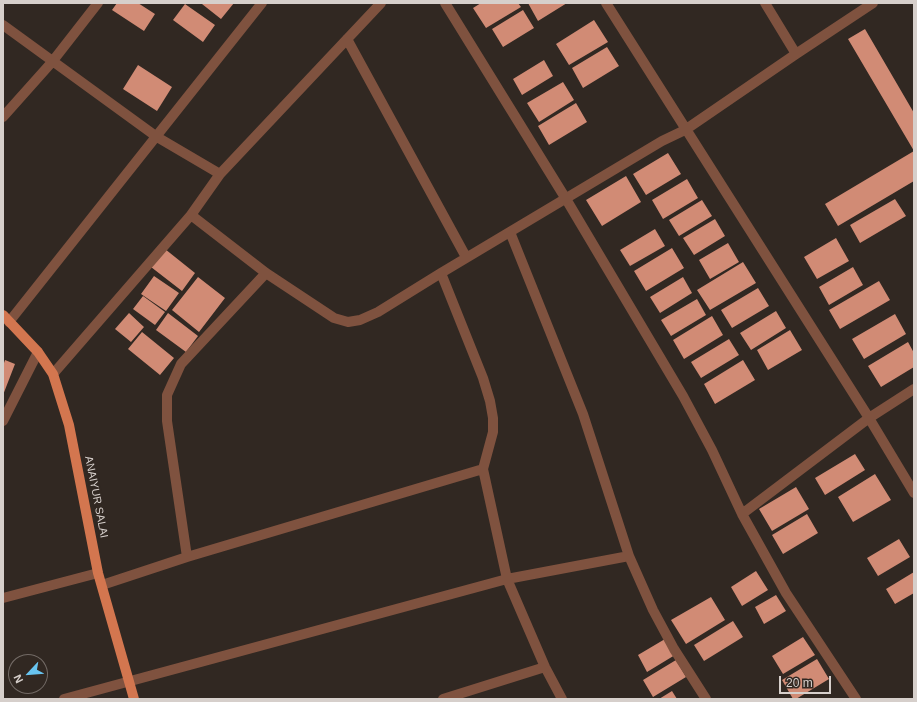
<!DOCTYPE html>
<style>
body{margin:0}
#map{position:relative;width:917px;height:702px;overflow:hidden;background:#312822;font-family:Helvetica,sans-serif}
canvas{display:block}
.frame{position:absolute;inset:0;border:4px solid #d6cfcb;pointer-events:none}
.north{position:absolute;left:8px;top:654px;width:40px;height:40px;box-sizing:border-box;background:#312822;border:1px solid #736b66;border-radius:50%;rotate:244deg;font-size:11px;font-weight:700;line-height:16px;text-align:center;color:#d6cfcb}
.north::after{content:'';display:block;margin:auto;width:14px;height:18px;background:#68c4f0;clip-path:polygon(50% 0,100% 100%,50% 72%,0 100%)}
.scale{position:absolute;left:779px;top:676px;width:52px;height:18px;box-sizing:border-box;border:2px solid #d6cfcb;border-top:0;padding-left:5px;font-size:12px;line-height:14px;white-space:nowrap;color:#d6cfcb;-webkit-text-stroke:3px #312822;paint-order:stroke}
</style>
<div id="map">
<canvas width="917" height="702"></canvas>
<div class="frame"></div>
<div class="north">N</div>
<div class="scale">20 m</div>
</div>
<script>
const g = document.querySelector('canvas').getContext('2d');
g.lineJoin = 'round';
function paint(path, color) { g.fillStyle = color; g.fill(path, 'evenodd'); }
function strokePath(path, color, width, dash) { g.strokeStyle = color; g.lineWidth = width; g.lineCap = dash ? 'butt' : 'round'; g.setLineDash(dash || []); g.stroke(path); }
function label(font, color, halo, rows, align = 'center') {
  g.font = font + ' Helvetica,sans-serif'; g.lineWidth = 4; g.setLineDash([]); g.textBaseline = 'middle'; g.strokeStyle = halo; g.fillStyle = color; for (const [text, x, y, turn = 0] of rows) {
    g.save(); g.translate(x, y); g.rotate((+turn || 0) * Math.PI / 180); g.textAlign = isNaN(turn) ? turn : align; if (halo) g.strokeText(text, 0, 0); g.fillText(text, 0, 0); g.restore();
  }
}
paint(new Path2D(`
 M117 3H138L155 14 144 31 112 10Z
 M203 3H234L221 19 202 4Z
 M481 3H518L521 7 486 28 473 8Z
 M528 3H567L538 21Z
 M185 4 215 25 203 42 173 20Z
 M523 10 534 28 503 47 492 29Z
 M594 20 608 42 569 65 556 44Z
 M865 29 914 113V181L838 226 825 204 914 151 848 39Z
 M607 47 619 66 583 88 572 68Z
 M544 60 553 76 522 95 513 79Z
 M138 65 172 87 157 111 123 89Z
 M563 82 574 100 539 122 527 103Z
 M576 103 587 122 549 145 538 126Z
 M668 153 681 174 646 195 633 174Z
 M626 176 641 202 602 226 586 200Z
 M687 179 698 198 663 219 652 200Z
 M895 199 906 216 860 243 850 225Z
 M702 200 712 216 679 236 669 220Z
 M715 219 725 236 694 255 683 238Z
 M655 229 665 246 630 266 620 250Z
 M836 238 849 261 817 279 804 257Z
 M728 243 739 262 710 279 699 260Z
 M672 248 684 268 646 291 634 271Z
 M165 249 195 273 182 291 151 267Z
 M743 262 756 283 710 310 697 290Z
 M853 267 863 285 829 305 819 287Z
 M154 276 179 293 166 311 141 294Z
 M198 277 225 298 199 332 172 310Z
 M683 277 692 293 660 313 650 297Z
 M879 281 890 300 840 329 829 310Z
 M758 288 769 306 732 328 721 310Z
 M143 296 165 312 155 325 133 309Z
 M697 299 706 315 671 336 661 320Z
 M776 311 786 328 751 350 740 333Z
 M129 313 144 327 131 342 115 329Z
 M168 313 198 336 186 352 156 330Z
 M895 314 906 334 864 359 852 339Z
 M712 316 723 335 684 359 673 340Z
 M790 330 802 350 768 370 757 350Z
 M142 332 174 358 160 375 128 349Z
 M729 339 739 355 701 378 691 362Z
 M908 342 914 353V367L881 387 868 366Z
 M5 360 15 364 3 395V366Z
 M743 360 755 380 715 404 704 384Z
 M855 454 865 470 825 495 815 478Z
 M875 474 891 500 853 522 838 497Z
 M796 487 809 509 772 531 759 509Z
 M807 514 818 533 783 554 772 535Z
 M899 539 910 557 878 576 867 558Z
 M756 571 768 590 742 606 731 587Z
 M914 572V593L895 604 886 589Z
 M776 595 786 611 764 624 755 607Z
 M711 597 725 620 686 644 671 620Z
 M733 621 743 637 704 661 694 645Z
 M803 637 815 655 783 674 772 656Z
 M665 639 675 655 647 672 638 655Z
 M817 659 829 679 796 699H793L782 680Z
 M676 660 686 677 653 697 643 680Z
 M672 691 677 699H659Z`), '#d18b75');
strokePath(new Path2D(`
 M445 3 566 199 683 396 712 450 742 514 786 593 856 699
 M606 3 869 418 914 493
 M765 3 796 54
 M3 25 157 137 220 174
 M347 39 466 257
 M3 117 52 62 98 3
 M191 215 220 174 381 3
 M510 232 583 414 629 556 653 610 674 649 706 699
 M441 273 483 378 490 401 493 418V432L483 469 507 579 545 667 562 699
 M9 322 262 3
 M53 374 191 215 266 273 334 318 348 322 360 320 378 312 441 273 662 141 685 130 796 54 873 3
 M3 421 38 352
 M742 514 869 418 914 389
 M187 557 167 421V395L181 364 266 273
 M102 585 187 557 483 469
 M3 598 98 573
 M64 699 507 579 629 556
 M443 699 545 667`), '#7f523f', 10);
strokePath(new Path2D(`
 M3 315 38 352 53 374 69 425 98 573 134 699`), '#d3764f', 10);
label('11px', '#d6cfcb', '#312822', [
 ["ANAIYUR SALAI",96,497,79]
]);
</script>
